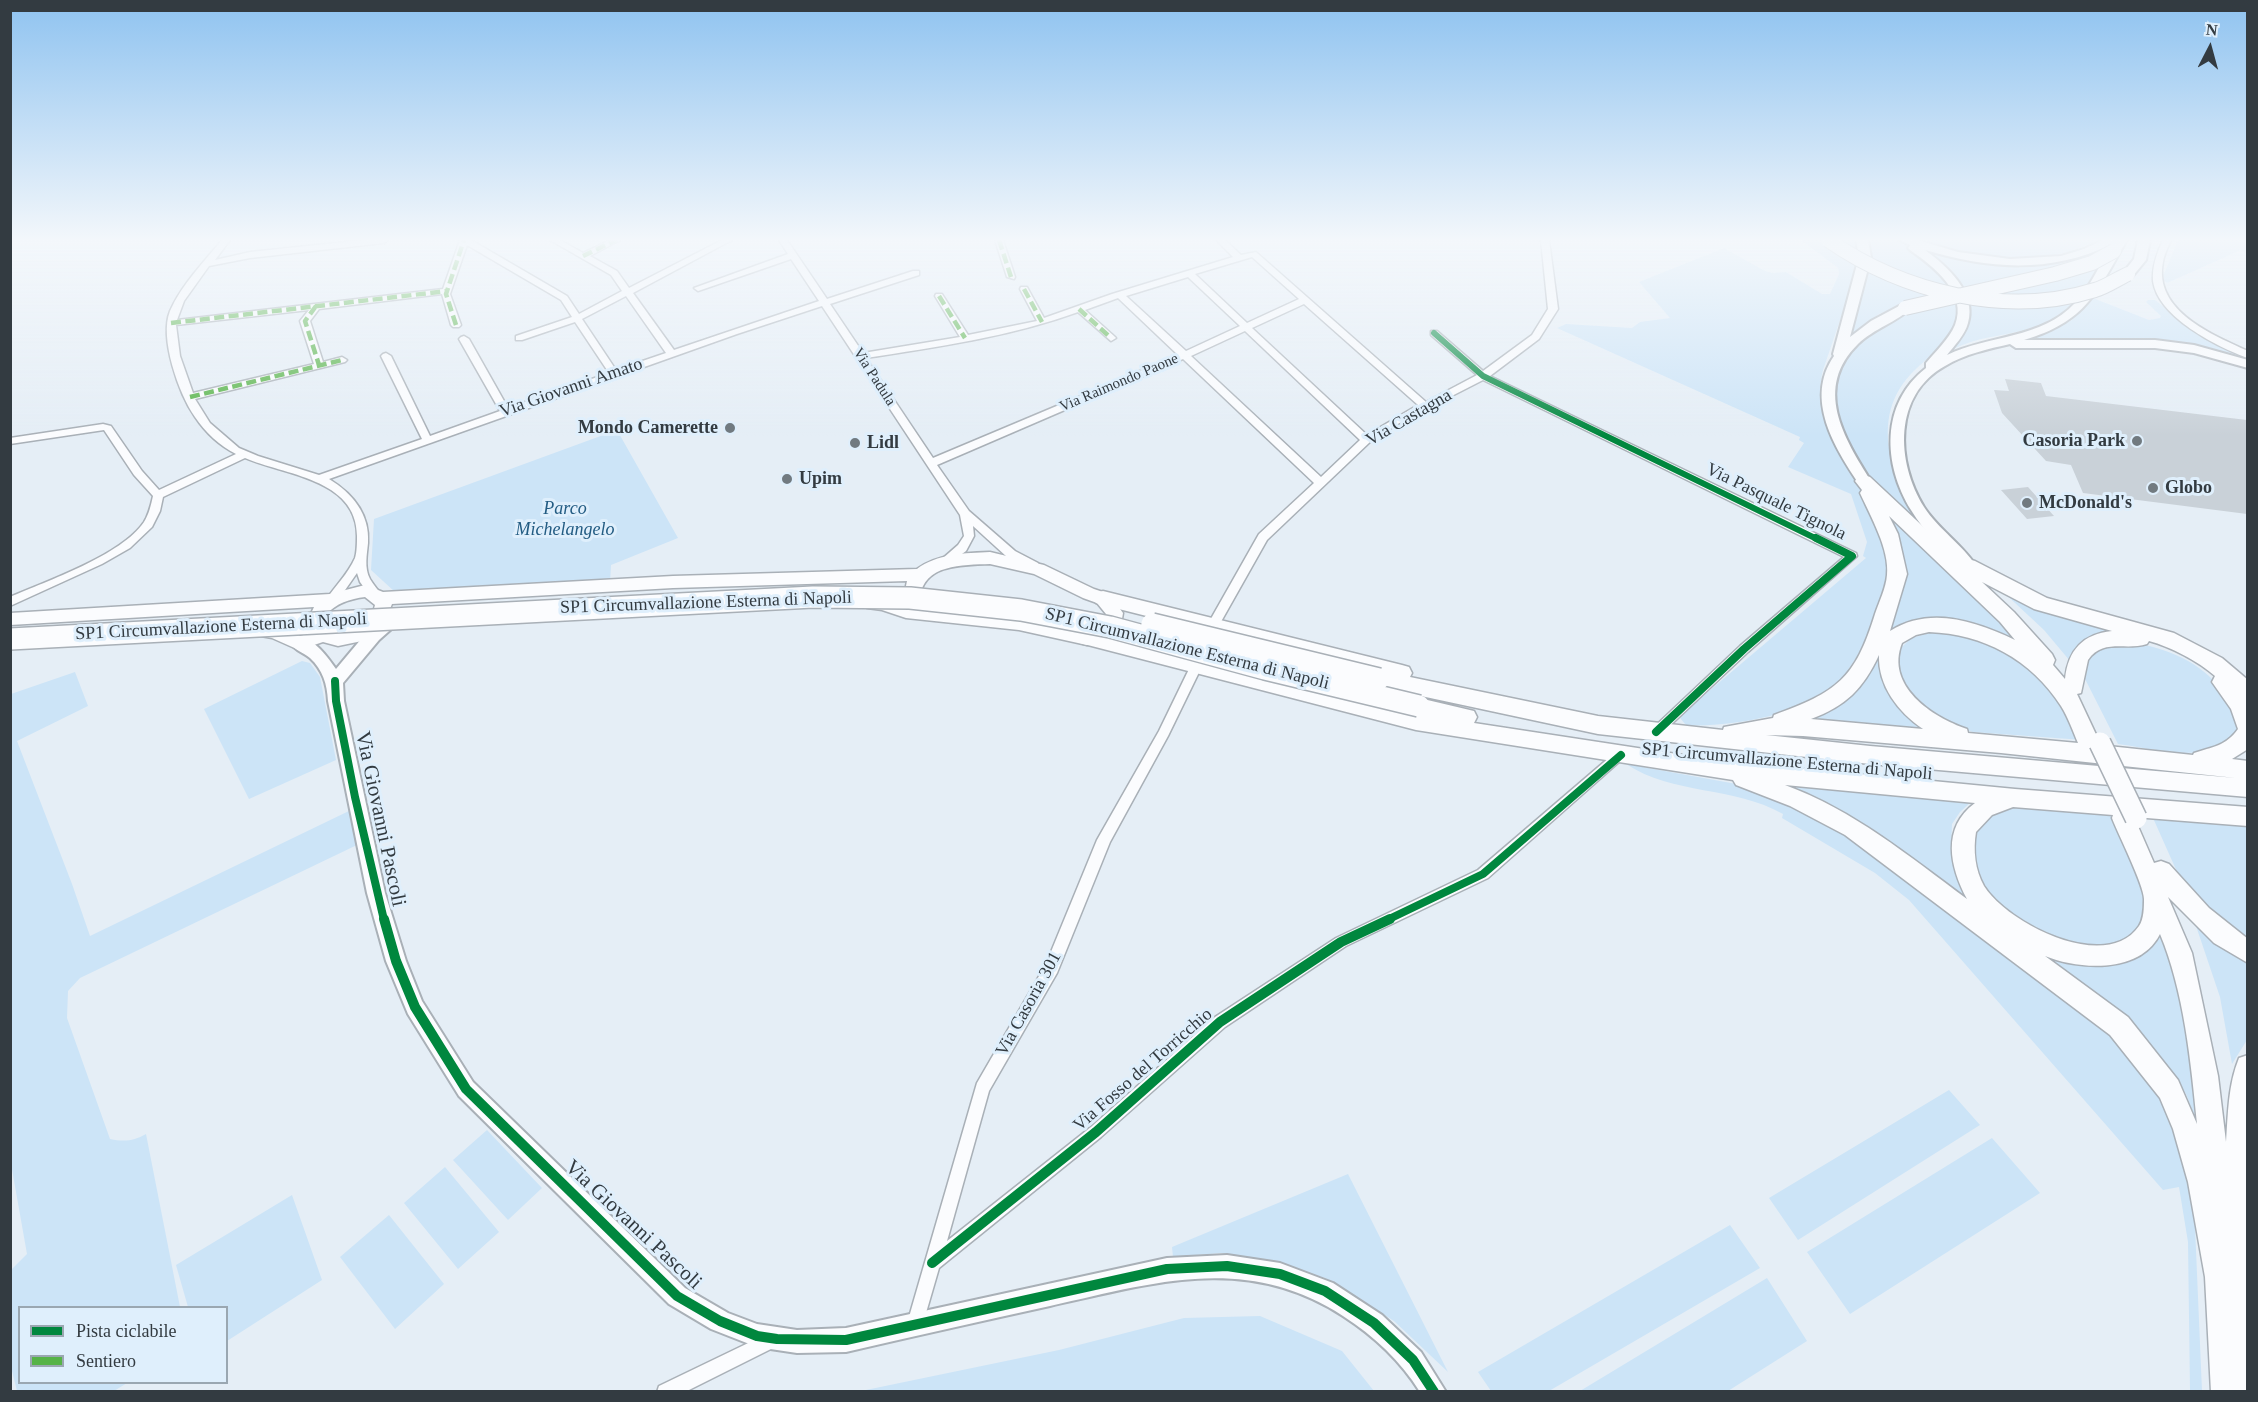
<!DOCTYPE html>
<style>
body{margin:0}
#map{position:relative;width:2258px;height:1402px;overflow:hidden;background:#e5eef6;font-family:"Times New Roman",serif}
canvas{display:block}
.frame{position:absolute;inset:0;border:12px solid #333b41;pointer-events:none}
.legend{position:absolute;left:18px;top:1306px;width:210px;height:78px;box-sizing:border-box;background:#dfeffc;border:2px solid #9aa7b1;margin:0;padding:8px 10px;list-style:none;font-size:18px;color:#333b41}
.legend li{display:flex;align-items:center;gap:12px;height:30px}
.legend b{width:30px;border:2px solid #9aa7b1}
.north{position:absolute;left:2180px;top:18px;width:60px;height:60px;-webkit-text-stroke:4px #dfeffc;paint-order:stroke;rotate:6deg;font-size:16px;font-weight:700;line-height:24px;text-align:center;color:#333b41}
.north::after{content:'';display:block;margin:auto;width:21px;height:27px;background:#333b41;clip-path:polygon(50% 0,100% 100%,50% 72%,0 100%)}
</style>
<div id="map">
<canvas width="2258" height="1402"></canvas>
<div class="frame"></div>
<ul class="legend">
<li><b style="height:8px;background:#00873e"></b>Pista ciclabile</li>
<li><b style="height:8px;background:#56b347"></b>Sentiero</li>
</ul>
<div class="north">N</div>
</div>
<script>
const g = document.querySelector('canvas').getContext('2d');
g.lineJoin = 'round';
function paint(path, color) { g.fillStyle = color; g.fill(path, 'evenodd'); }
function strokePath(path, color, width, dash) { g.strokeStyle = color; g.lineWidth = width; g.lineCap = dash ? 'butt' : 'round'; g.setLineDash(dash || []); g.stroke(path); }
function label(font, color, halo, rows, align = 'center') {
  g.font = font + ' "Times New Roman",serif'; g.lineWidth = 6; g.setLineDash([]); g.textBaseline = 'middle'; g.strokeStyle = halo; g.fillStyle = color; for (const [text, x, y, turn = 0] of rows) {
    g.save(); g.translate(x, y); g.rotate((+turn || 0) * Math.PI / 180); g.textAlign = isNaN(turn) ? turn : align; if (halo) g.strokeText(text, 0, 0); g.fillText(text, 0, 0); g.restore();
  }
}
paint(new Path2D(`
 M1801 240H1858L1861 251 1859 265 1823 370C1810 424 1849 463 1872 508 1879 522 1885 540 1889 555 1894 573 1882 605 1874 621 1863 646 1851 672 1830 690 1801 715 1724 728 1686 725L1680 718 1683 713 1866 558 1863 556 1867 542 1851 494 1788 467 1804 443 1799 440 1800 437 1557 328 1566 324 1632 328 1640 322 1670 318 1639 282 1724 248 1765 271 1773 273 1786 272 1822 294H1830L1839 274 1838 268Z
 M1866 240C1875 240 1889 237 1897 241 1923 252 1965 289 1957 320 1951 342 1925 359 1910 375 1865 424 1897 493 1931 537 1891 498 1837 458 1836 396 1835 384 1837 371 1843 361 1859 336 1886 320 1909 303L1879 314 1849 339 1867 244Z
 M1917 240H2097C2043 269 1973 262 1917 240Z
 M2178 240H2247V254L2241 250 2167 283 2162 279Z
 M1912 243 1941 253 2036 264 2109 243C2100 254 2104 257 2099 268 2092 283 2081 298 2068 309 2034 339 1985 330 1950 351L1966 301Z
 M2093 298 2149 320 2160 318 2161 316 2146 302 2148 300H2155L2199 334 2247 360C2174 335 2099 340 2023 340L2047 332 2072 320Z
 M617 430 678 538 611 565 610 583 395 592 371 570 374 519Z
 M1878 502 2031 649 1938 620 1882 652 1931 731 1806 719 1843 697 1901 588Z
 M2000 589 2136 633C2111 636 2079 632 2070 661L2044 630Z
 M1938 631 1971 634 2040 669 2083 740 1973 732 1934 719 1898 681 1895 654 1911 638Z
 M2135 643C2166 648 2203 663 2221 690 2228 701 2233 713 2239 724 2227 770 2152 748 2118 744L2083 675 2088 656 2099 647Z
 M302 661 310 663 320 677 336 760 249 799 204 709Z
 M75 672 88 706 17 741 72 884 90 936 351 810 359 844 80 978 68 991 67 1018 110 1139C124 1142 134 1141 146 1134L180 1307 20 1308V1382L127 1383 114 1391H17L11 1367 10 1271 27 1254 10 1158 11 694Z
 M1626 764 1742 785 1820 813 2117 1030 2164 1090 2193 1180 2202 1391H2190L2188 1242 2179 1187 2163 1190 1909 900 1875 873 1782 818 1783 814C1734 786 1673 795 1626 764Z
 M1773 782 1973 800 1960 812 1952 824 1951 849 1957 868 2008 928 2131 958 2150 949 2162 935 2181 992 2202 1135 2186 1094 2171 1072Z
 M2007 805 2116 813 2152 897 2145 932 2099 950 2033 931 1989 895 1971 864 1973 826Z
 M2153 818 2228 822 2247 826V943L2186 892Z
 M2194 920 2247 954V1040L2232 1064 2220 997Z
 M1949 1090 1980 1125 1798 1240 1769 1198Z
 M487 1130 542 1188 508 1220 453 1160Z
 M1992 1138 2040 1193 1850 1314 1807 1252Z
 M445 1167 499 1232 458 1269 404 1203Z
 M1348 1174 1448 1372 1394 1321 1325 1278 1265 1260 1221 1253 1173 1257 1172 1247Z
 M292 1195 322 1280 227 1341 226 1308 188 1307 176 1265Z
 M389 1215 444 1284 395 1329 340 1257Z
 M1730 1225 1760 1268 1549 1391H1491L1478 1372Z
 M1767 1278 1807 1341 1728 1391H1580Z
 M1260 1316 1342 1351 1374 1391H861L1059 1350 1184 1318Z`), '#cce4f7');
paint(new Path2D(`
 M2005 379 2041 383 2046 396 2247 420V514L2083 493 2071 465 2046 461 2002 413 1994 390 2009 391Z
 M2028 487 2054 516 2027 519 2001 490Z`), '#c9d1d8');
const street = new Path2D(`
 M222 240H230L215 260 250 252 364 240H388L384 243 250 258 209 266 184 301 177 320 443 289 460 240H471L567 296 579 314 622 291 611 275 550 240H560L583 253 610 240H620L590 256 617 271 629 288 722 240H732L633 293 674 350 819 301 791 259 701 290 698 291 694 288 788 254 779 240H787L827 299 913 271H919V275L830 304 863 353 960 337 935 296 936 294H942L968 335 1037 321 1020 289 1021 287H1027L1044 318 1112 294 1233 257 1216 240H1225L1241 255 1256 252 1426 402 1477 375 1431 335V331H1437L1483 371 1532 335 1548 309 1541 240H1549L1558 309 1539 339 1490 376 1856 553 1857 556 1748 652 1660 735H1652L1650 732 1652 729 1740 646 1844 557 1483 380 1401 422 1370 442 1267 540 1218 627 1214 628 1208 624 1259 534 1314 483 1183 359 937 465 969 511 1015 551 1038 563 1039 566 1034 570 1007 557 973 526 974 536 966 551 946 566 942 565 941 562 942 559 958 545 964 536 960 515 822 306 737 334 329 479C352 493 370 514 368 543 367 554 364 568 370 579 373 584 377 589 381 594L379 597H371L360 582 357 573 336 603H328L326 600C335 586 348 574 355 558 357 552 357 542 357 536 357 478 283 475 245 458L163 497 160 511 152 527 130 548 102 564 10 606V597C47 581 122 555 144 522 149 514 151 505 153 496L134 475 104 430 10 444V438L103 424 111 426 142 471 159 490 236 454C220 446 205 432 195 417 179 394 159 338 170 311 182 284 204 262 222 240ZM467 245 561 300 572 317 516 336V340H522L575 322 609 373 508 408 469 339 464 336 461 337 459 339 500 411 430 436 391 356 386 353 383 354 381 356 422 439 319 475 258 456 239 448 210 423 195 399 345 362 347 360 342 357 323 362 310 321 319 309 442 294 451 325 453 327H459L461 325 450 294ZM1252 257 1299 299 1247 323 1195 274ZM1188 277 1240 326 1186 351 1126 296ZM626 296 666 353 616 370 582 319ZM1118 298 1178 355 933 458 866 358C937 347 1009 337 1078 312L1111 341 1116 338 1114 336 1085 310ZM1304 304 1418 405 1367 435 1252 328ZM309 310 300 321 314 364 193 393 180 356 176 325ZM1245 331 1360 440 1321 477 1191 356Z
 M995 240H1003L1015 277 1014 279 1007 277Z
 M2163 240H2171C2168 247 2164 255 2163 262 2153 311 2213 335 2248 351V358C2217 347 2158 317 2153 281 2152 266 2157 253 2163 240Z
 M1196 661 1202 666 1168 736 1110 842 1057 973 989 1091 947 1241 1091 1127 1215 1017 1336 938 1478 870 1617 751H1625L1627 755 1488 878 1346 946 1225 1027 1101 1137 939 1268 921 1330 915 1332 909 1330 907 1324 977 1083 1046 964 1097 840 1159 731 1192 663Z
 M769 1333 775 1335 777 1341 775 1347 685 1392H657L659 1386Z`);
const secondary = new Path2D(`
 M1856 240H1868L1871 257 1850 337 1871 321 1901 305 1905 304 1911 308C1899 321 1873 329 1858 344 1813 388 1844 438 1871 481L1864 486 1859 484C1835 448 1804 399 1834 356L1833 354 1859 257Z
 M1900 240H1917L1958 252 2010 259 2061 256 2084 249 2103 240H2127C2097 292 2086 322 2024 340H2155L2194 345 2248 360V368L2194 353 2155 348H2016L2010 344C1988 349 1965 354 1945 366 1893 395 1896 462 1924 507 1938 529 1963 545 1976 566L1973 570H1963C1944 551 1925 533 1911 510 1883 464 1880 404 1926 368V363C1936 351 1949 339 1955 325 1968 293 1933 266 1910 250L1908 248 1910 245ZM2112 244C2100 264 2091 286 2075 303 2042 339 1988 335 1947 355 1954 346 1965 335 1968 323 1977 293 1947 266 1925 250 1989 269 2051 274 2112 244Z
 M2138 240H2150L2146 260 2132 277H2124L2122 274 2134 259Z
 M389 618 395 620 397 624 379 640 343 683 344 701 385 893 406 961 422 1001 473 1082 685 1288 728 1313 757 1324 797 1330 846 1328 1167 1258 1227 1255 1280 1263 1333 1283 1382 1315 1421 1352 1446 1392H1420C1400 1360 1374 1336 1343 1316 1246 1253 1154 1283 1050 1306 982 1321 914 1336 846 1352L797 1353 757 1347 711 1329 669 1304 459 1096 408 1014 386 961 367 893 328 701C327 684 323 670 310 658 303 652 295 651 291 643L293 639C312 633 327 657 336 669L367 632Z`);
const primary = new Path2D(`
 M990 552 1044 565 1094 589 1109 594 1123 613 1121 625 1109 640 1087 645 1019 630 906 618 882 610 867 608 865 604 867 600C881 595 893 601 907 606L903 600 907 581 673 588 392 604 384 624 362 641 338 646 323 642 299 650 272 638 255 635 252 630 255 625C271 621 286 630 300 636L310 633 307 622 314 607 10 625V613L330 594 365 585 383 592 673 576 917 569C936 554 966 553 990 552ZM990 564 1034 574 1083 598 1097 603 1106 614C1103 626 1099 629 1087 631L1019 618 940 609 928 605 920 598C923 564 963 565 990 564ZM365 597 375 605C370 628 344 638 325 628L326 615C336 603 350 599 365 597Z`);
const highway = new Path2D(`
 M1864 475 1870 477 1961 562 1968 559 1975 561 2047 598 2174 633 2222 658 2248 680V749L2232 759 2248 761V797L1870 764 1598 734 1379 687 1372 685 1369 679 1372 673 1103 605 1096 603 1093 598 1096 593 1103 591 1402 665 1409 667 1412 673 1410 677 1598 716 1723 730 1724 727 1773 718 1774 715C1837 692 1855 679 1875 614 1879 602 1886 588 1887 575 1890 550 1870 515 1860 493L1862 490 1855 481 1858 477ZM1889 516 2000 622 2015 640C1975 621 1930 606 1890 631L1907 574 1898 534ZM1982 582 2034 609 2112 631C2083 634 2068 650 2065 679L2053 665 2055 660 2052 654 2014 612ZM1929 632C1983 634 2031 659 2061 706 2068 717 2073 731 2078 743L1968 733 1967 729C1932 717 1885 686 1902 643L1916 635ZM2149 641C2171 647 2198 661 2215 676L2212 682 2231 709 2238 729C2226 746 2212 747 2194 753L2193 755 2099 745 2100 743 2077 694 2081 693 2088 660C2103 638 2126 651 2147 644ZM1879 655C1878 686 1898 712 1923 729L1811 719C1846 706 1863 689 1879 655ZM1766 735 1803 736 2001 753 2236 778 1870 746Z
 M1087 630 1416 714 1412 712 1408 706 1412 700 1419 698 1474 711 1477 717 1474 723 1716 760 2015 789 2248 807V826L2134 817 2154 863 2161 861 2169 864 2209 908 2248 939V963L2214 943 2168 897 2192 953 2218 1076 2226 1142C2228 1114 2228 1085 2239 1058L2248 1055V1392H2211L2205 1277 2188 1182 2173 1129 2160 1098 2110 1035 1845 835 1790 806 1736 785 1733 780 1416 730 1080 643 1077 638 1080 633ZM1785 785 1975 803C1941 828 1950 867 1967 899 1909 856 1853 810 1785 785ZM2013 807 2113 815 2112 818C2118 834 2144 885 2144 899 2144 907 2144 919 2139 926 2106 974 2007 923 1984 886 1975 870 1973 850 1976 832L1992 815ZM2160 934C2184 991 2191 1063 2197 1124L2178 1080 2128 1017 2045 956C2079 970 2140 974 2160 934Z`);
strokePath(street, '#a9b0b7', 3);
strokePath(secondary, '#a9b0b7', 4);
strokePath(primary, '#a9b0b7', 3);
strokePath(highway, '#a9b0b7', 3);
paint(street, '#fbfcfe');
paint(secondary, '#fbfcfe');
paint(primary, '#fbfcfe');
paint(highway, '#fbfcfe');
const secondaryBridge = new Path2D(`
 M1828 240C1903 292 2006 318 2095 290 2106 287 2117 279 2128 274
 M1905 308 2055 274 2092 263 2114 251`);
const highwayBridge = new Path2D(`
 M1152 624 1379 679
 M10 639 813 597 910 598 1021 610 1110 627 1265 669 1419 706
 M2100 743 2136 818`);
strokePath(secondaryBridge, '#a9b0b7', 16, []);
strokePath(highwayBridge, '#a9b0b7', 24, []);
strokePath(secondaryBridge, '#fbfcfe', 14);
strokePath(highwayBridge, '#fbfcfe', 21);
strokePath(new Path2D(`
 M999 240 1011 277
 M583 256 616 240
 M1024 289 1042 322
 M939 296 965 338
 M316 306 305 321 319 365
 M1079 309 1111 338
 M171 323 447 291
 M456 325 446 294 464 240
 M190 397 342 360`), '#56b347', 4.5, [10, 4.5]);
strokePath(new Path2D(`
 M1434 333 1483 376 1819 540`), '#00873e', 6);
strokePath(new Path2D(`
 M335 681 336 701 355 797 384 920
 M1656 732 1744 649 1852 556 1816 538
 M1387 920 1483 874 1621 755`), '#00873e', 8);
strokePath(new Path2D(`
 M384 919 396 961 415 1007 466 1089 677 1296 720 1321 757 1336 777 1339 846 1340 1167 1269 1227 1266 1280 1274 1325 1291 1374 1323 1413 1360 1434 1392
 M932 1263 1096 1132 1220 1022 1341 942 1390 919`), '#00873e', 10);
const sky = g.createLinearGradient(0, 0, 0, 436);
sky.addColorStop(0, '#8fc3f0');
sky.addColorStop(0.55, '#f3f7fb');
sky.addColorStop(1, '#f3f7fb00');
g.fillStyle = sky;
g.fillRect(0, 0, 2258, 436);
for (const [x, y, r, color] of [
 [730,428,6,"#717a80"],
 [2137,441,6,"#717a80"],
 [855,443,6,"#717a80"],
 [787,479,6,"#717a80"],
 [2153,488,6,"#717a80"],
 [2027,503,6,"#717a80"]
]) { const dot = new Path2D(); dot.arc(x, y, r, 0, 2 * Math.PI); g.fillStyle = color; g.fill(dot); strokePath(dot, '#dfeffc', 2); }
label('15px', '#333b41', '#dfeffc', [
 ["Via Padula",874,377,57],
 ["Via Raimondo Paone",1119,383,-23]
]);
label('18px', '#333b41', '#dfeffc', [
 ["Via Giovanni Amato",571,388,-19],
 ["Via Castagna",1409,418,-30],
 ["Via Pasquale Tignola",1776,502,26],
 ["SP1 Circumvallazione Esterna di Napoli",706,603,-2],
 ["SP1 Circumvallazione Esterna di Napoli",221,627,-3],
 ["SP1 Circumvallazione Esterna di Napoli",1187,649,14],
 ["SP1 Circumvallazione Esterna di Napoli",1787,762,5],
 ["Via Casoria 301",1029,1004,-61],
 ["Via Fosso del Torricchio",1143,1070,-41]
]);
label('bold 18px', '#333b41', '#dfeffc', [
 ["Mondo Camerette",718,428,"right"],
 ["Casoria Park",2125,441,"right"],
 ["Lidl",867,443],
 ["Upim",799,479],
 ["Globo",2165,488],
 ["McDonald's",2039,503]
], 'left');
label('italic 18px', '#235c83', '#dfeffc', [
 ["Parco",565,509],
 ["Michelangelo",565,530]
]);
label('21px', '#333b41', '#dfeffc', [
 ["Via Giovanni Pascoli",380,819,78],
 ["Via Giovanni Pascoli",633,1225,43]
]);
</script>
